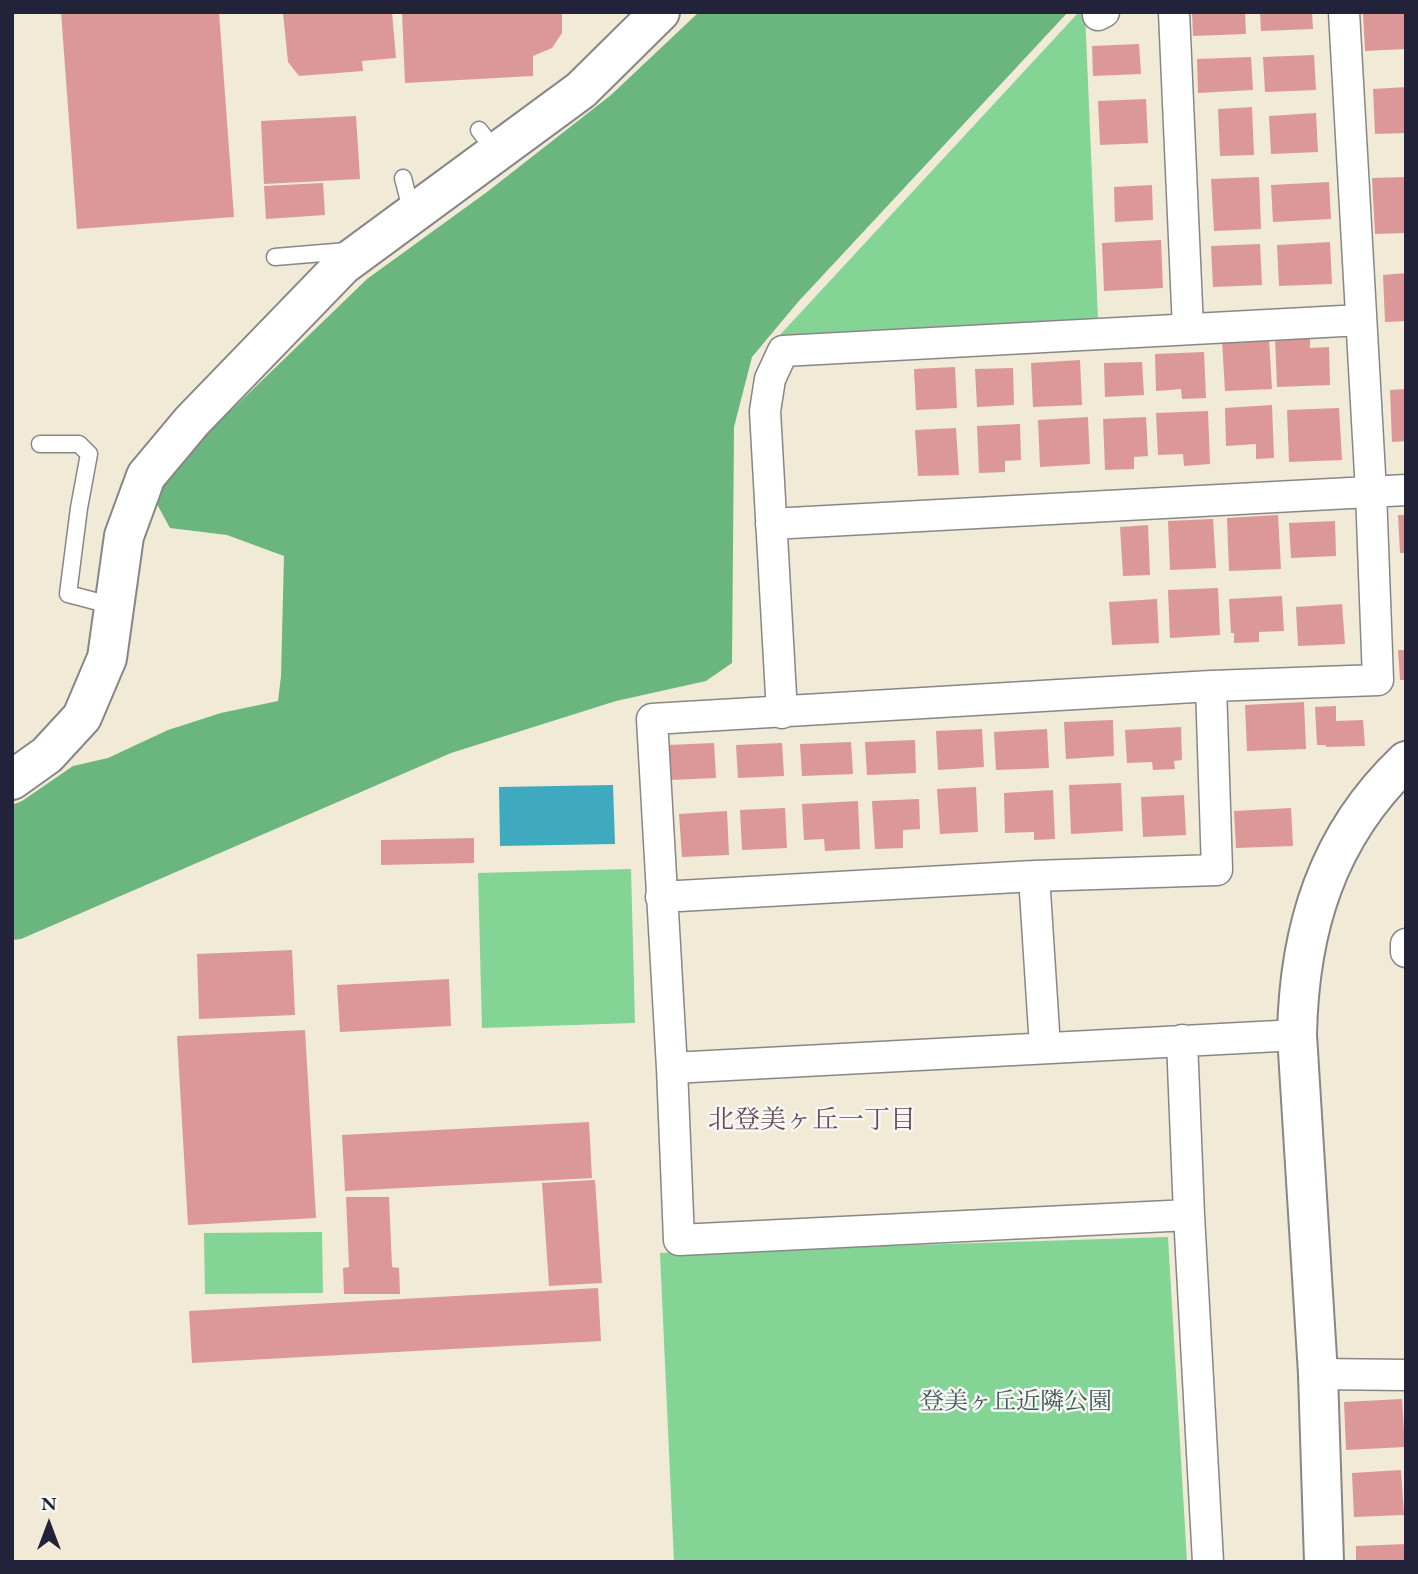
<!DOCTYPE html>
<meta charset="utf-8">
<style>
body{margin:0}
#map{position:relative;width:1418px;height:1574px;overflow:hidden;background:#f0ead6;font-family:"EB Garamond",serif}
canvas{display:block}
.frame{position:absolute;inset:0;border:14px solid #22223b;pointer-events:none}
.north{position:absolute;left:14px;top:1490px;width:70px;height:70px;-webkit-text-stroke:5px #f6f6f2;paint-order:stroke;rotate:0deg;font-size:19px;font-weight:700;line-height:28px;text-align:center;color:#22223b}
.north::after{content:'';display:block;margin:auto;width:24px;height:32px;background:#22223b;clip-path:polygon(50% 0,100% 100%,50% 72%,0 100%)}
</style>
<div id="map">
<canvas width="1418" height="1574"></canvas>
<div class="frame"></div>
<div class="north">N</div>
</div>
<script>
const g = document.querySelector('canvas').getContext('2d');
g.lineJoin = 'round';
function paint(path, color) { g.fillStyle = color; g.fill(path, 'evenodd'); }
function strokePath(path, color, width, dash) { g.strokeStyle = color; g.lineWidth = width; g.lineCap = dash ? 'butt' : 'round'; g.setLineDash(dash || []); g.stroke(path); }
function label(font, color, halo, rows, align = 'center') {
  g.font = font + ' "EB Garamond","Noto Serif JP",serif'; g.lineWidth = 5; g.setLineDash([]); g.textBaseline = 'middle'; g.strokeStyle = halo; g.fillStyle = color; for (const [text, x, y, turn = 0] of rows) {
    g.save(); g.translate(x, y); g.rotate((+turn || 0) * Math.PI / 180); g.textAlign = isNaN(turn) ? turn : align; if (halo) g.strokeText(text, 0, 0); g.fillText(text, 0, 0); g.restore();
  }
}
paint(new Path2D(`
 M1079 12H1085L1098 319 778 337Z
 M631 869 635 1023 482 1028 478 873Z
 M322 1232 323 1293 205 1294 204 1233Z
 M1168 1237 1187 1562H674L660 1253Z`), '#83d495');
paint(new Path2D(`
 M699 12H1068L798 302 752 357 734 427 732 663 706 681 616 701 451 753 21 939 12 940V805L22 801 73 766 108 758 168 730 221 713 278 701 281 676 284 556 227 535 170 528 152 495 186 454 367 279 487 192 611 95Z`), '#6ab67e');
paint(new Path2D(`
 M613 785 615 844 500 846 499 787Z`), '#3fa9bf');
paint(new Path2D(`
 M61 12H219L234 217 77 229Z
 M392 12 396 58 362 61 363 71 299 76 288 62 283 13Z
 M402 12H562V33L552 48 533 56V76L405 83Z
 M1192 12H1245L1246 34 1193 36Z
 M1260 12H1312L1313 29 1261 31Z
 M1363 12H1406V23H1404L1405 49 1365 51Z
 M1139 44 1141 74 1093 76 1092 46Z
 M1314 55 1316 90 1265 92 1263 57Z
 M1251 57 1253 90 1198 93 1197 59Z
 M1406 87V133L1375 134 1373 89Z
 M1146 99 1148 143 1100 145 1098 101Z
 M1252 107 1254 155 1220 156 1218 109Z
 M1316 113 1318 152 1271 154 1269 116Z
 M356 116 360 179 264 184 261 121Z
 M1259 177 1261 229 1214 231 1211 179Z
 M1406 177V233L1375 234 1372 178Z
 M1329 182 1331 219 1273 222 1271 185Z
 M323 183 325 215 266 219 264 186Z
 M1152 185 1153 220 1115 222 1114 187Z
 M1161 240 1163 288 1104 291 1102 243Z
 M1330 242 1332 284 1279 286 1277 245Z
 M1260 244 1262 285 1213 287 1211 246Z
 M1406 273V321L1385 322 1383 275Z
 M1310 336V348L1329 347 1330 385 1277 387 1275 337Z
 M1269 338 1272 389 1225 391 1222 341Z
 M1204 352 1206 398 1182 399 1181 389 1156 391 1155 354Z
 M1080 360 1082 405 1033 407 1031 363Z
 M1142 362 1144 395 1105 397 1104 363Z
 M955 367 957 408 916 410 914 369Z
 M1013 368 1014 405 977 407 975 369Z
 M1406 389V441L1392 442 1390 390Z
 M1272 405 1274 458 1256 459V444L1226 446 1225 408Z
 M1339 408 1342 460 1289 462 1287 410Z
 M1208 411 1210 464 1184 466 1183 454 1158 455 1156 413Z
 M1088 417 1090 464 1040 467 1038 420Z
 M1146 417 1148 456 1134 457V469L1105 470 1103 419Z
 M1020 424 1021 460 1005 461V472L979 473 977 426Z
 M956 428 959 475 918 476 915 430Z
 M1278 515 1281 569 1229 571 1227 518Z
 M1398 515H1406V553H1400Z
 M1213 519 1216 568 1170 570 1168 521Z
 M1335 521 1336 556 1291 558 1289 523Z
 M1148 525 1150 575 1123 576 1120 527Z
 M1218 588 1220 635 1170 638 1168 590Z
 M1282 596 1284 631 1259 632V642L1234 643V633H1231L1229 599Z
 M1157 599 1159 643 1112 645 1109 602Z
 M1342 604 1345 644 1298 646 1296 607Z
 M1398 650H1406V680H1400Z
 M1304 702 1306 749 1247 751 1245 705Z
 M1336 706V721L1363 720 1365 746 1326 747V745H1317L1315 707Z
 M1113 720 1114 756 1066 759 1064 722Z
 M1181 727 1182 760 1174 761 1175 769 1153 770 1152 762 1127 763 1125 730Z
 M982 729 984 767 938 770 936 731Z
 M1047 729 1049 768 996 770 994 732Z
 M915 740 916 773 867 775 865 742Z
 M851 742 853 774 802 776 800 744Z
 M714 743 716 778 670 780 668 745Z
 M782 743 784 776 738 778 736 745Z
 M1121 783 1123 831 1071 834 1069 785Z
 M976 787 978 832 940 834 937 789Z
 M1053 790 1055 839 1034 840V832L1005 833 1004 793Z
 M1184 795 1186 835 1143 837 1141 797Z
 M919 799 920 829 903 830V848L875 849 872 801Z
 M858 801 860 849 825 851 824 839 804 840 802 804Z
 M785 808 787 848 742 850 740 810Z
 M1291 808 1293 846 1236 848 1234 811Z
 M727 811 729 855 682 857 679 814Z
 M474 838V863L381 865V840Z
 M292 950 295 1015 199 1019 197 954Z
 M449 979 451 1026 340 1032 337 985Z
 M305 1030 316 1218 188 1225 177 1036Z
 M589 1122 592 1178 345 1191 342 1135Z
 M595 1180 602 1283 549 1286 542 1183Z
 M346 1197H389L392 1267 399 1268 400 1294H344L343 1268 349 1267Z
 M598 1288 601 1341 192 1363 189 1311Z
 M1402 1399 1405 1447 1346 1450 1344 1402Z
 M1401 1470 1404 1515 1354 1517 1352 1473Z
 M1406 1544V1562H1356V1546Z`), '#dc9897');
const service = new Path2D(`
 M479 130 496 152
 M403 178 412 213
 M275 257 347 251
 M40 444H79L89 454 79 508 68 594 114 606`);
const minor = new Path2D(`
 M1174 12 1188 329
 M1098 15 1104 12
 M771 524 1406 490
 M782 713 765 411 770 379 783 351 1361 320
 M1034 876 1045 1047
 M661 897 1034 876 1217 870 1211 686
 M1406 944V952
 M1182 1040 1189 1215 1208 1562
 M672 1068 1297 1035
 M1189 1215 679 1240 672 1068 652 719 1211 686 1378 680 1371 492 1344 12
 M1318 1374 1406 1375`);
const tertiary = new Path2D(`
 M12 780 47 755 82 717 107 658 124 536 146 476 192 421 343 265 581 90 660 12
 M1324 1562 1318 1374 1297 1035C1299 929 1327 836 1406 761`);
strokePath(service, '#898688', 19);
strokePath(minor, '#898688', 33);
strokePath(tertiary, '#898688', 42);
strokePath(service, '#fff', 16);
strokePath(minor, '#fff', 30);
strokePath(tertiary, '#fff', 38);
label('24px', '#3f5756', '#f6f6f2', [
 ["登美ヶ丘近隣公園",1016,1402]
]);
label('26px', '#634b5b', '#f6f6f2', [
 ["北登美ヶ丘一丁目",812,1121]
]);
</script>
